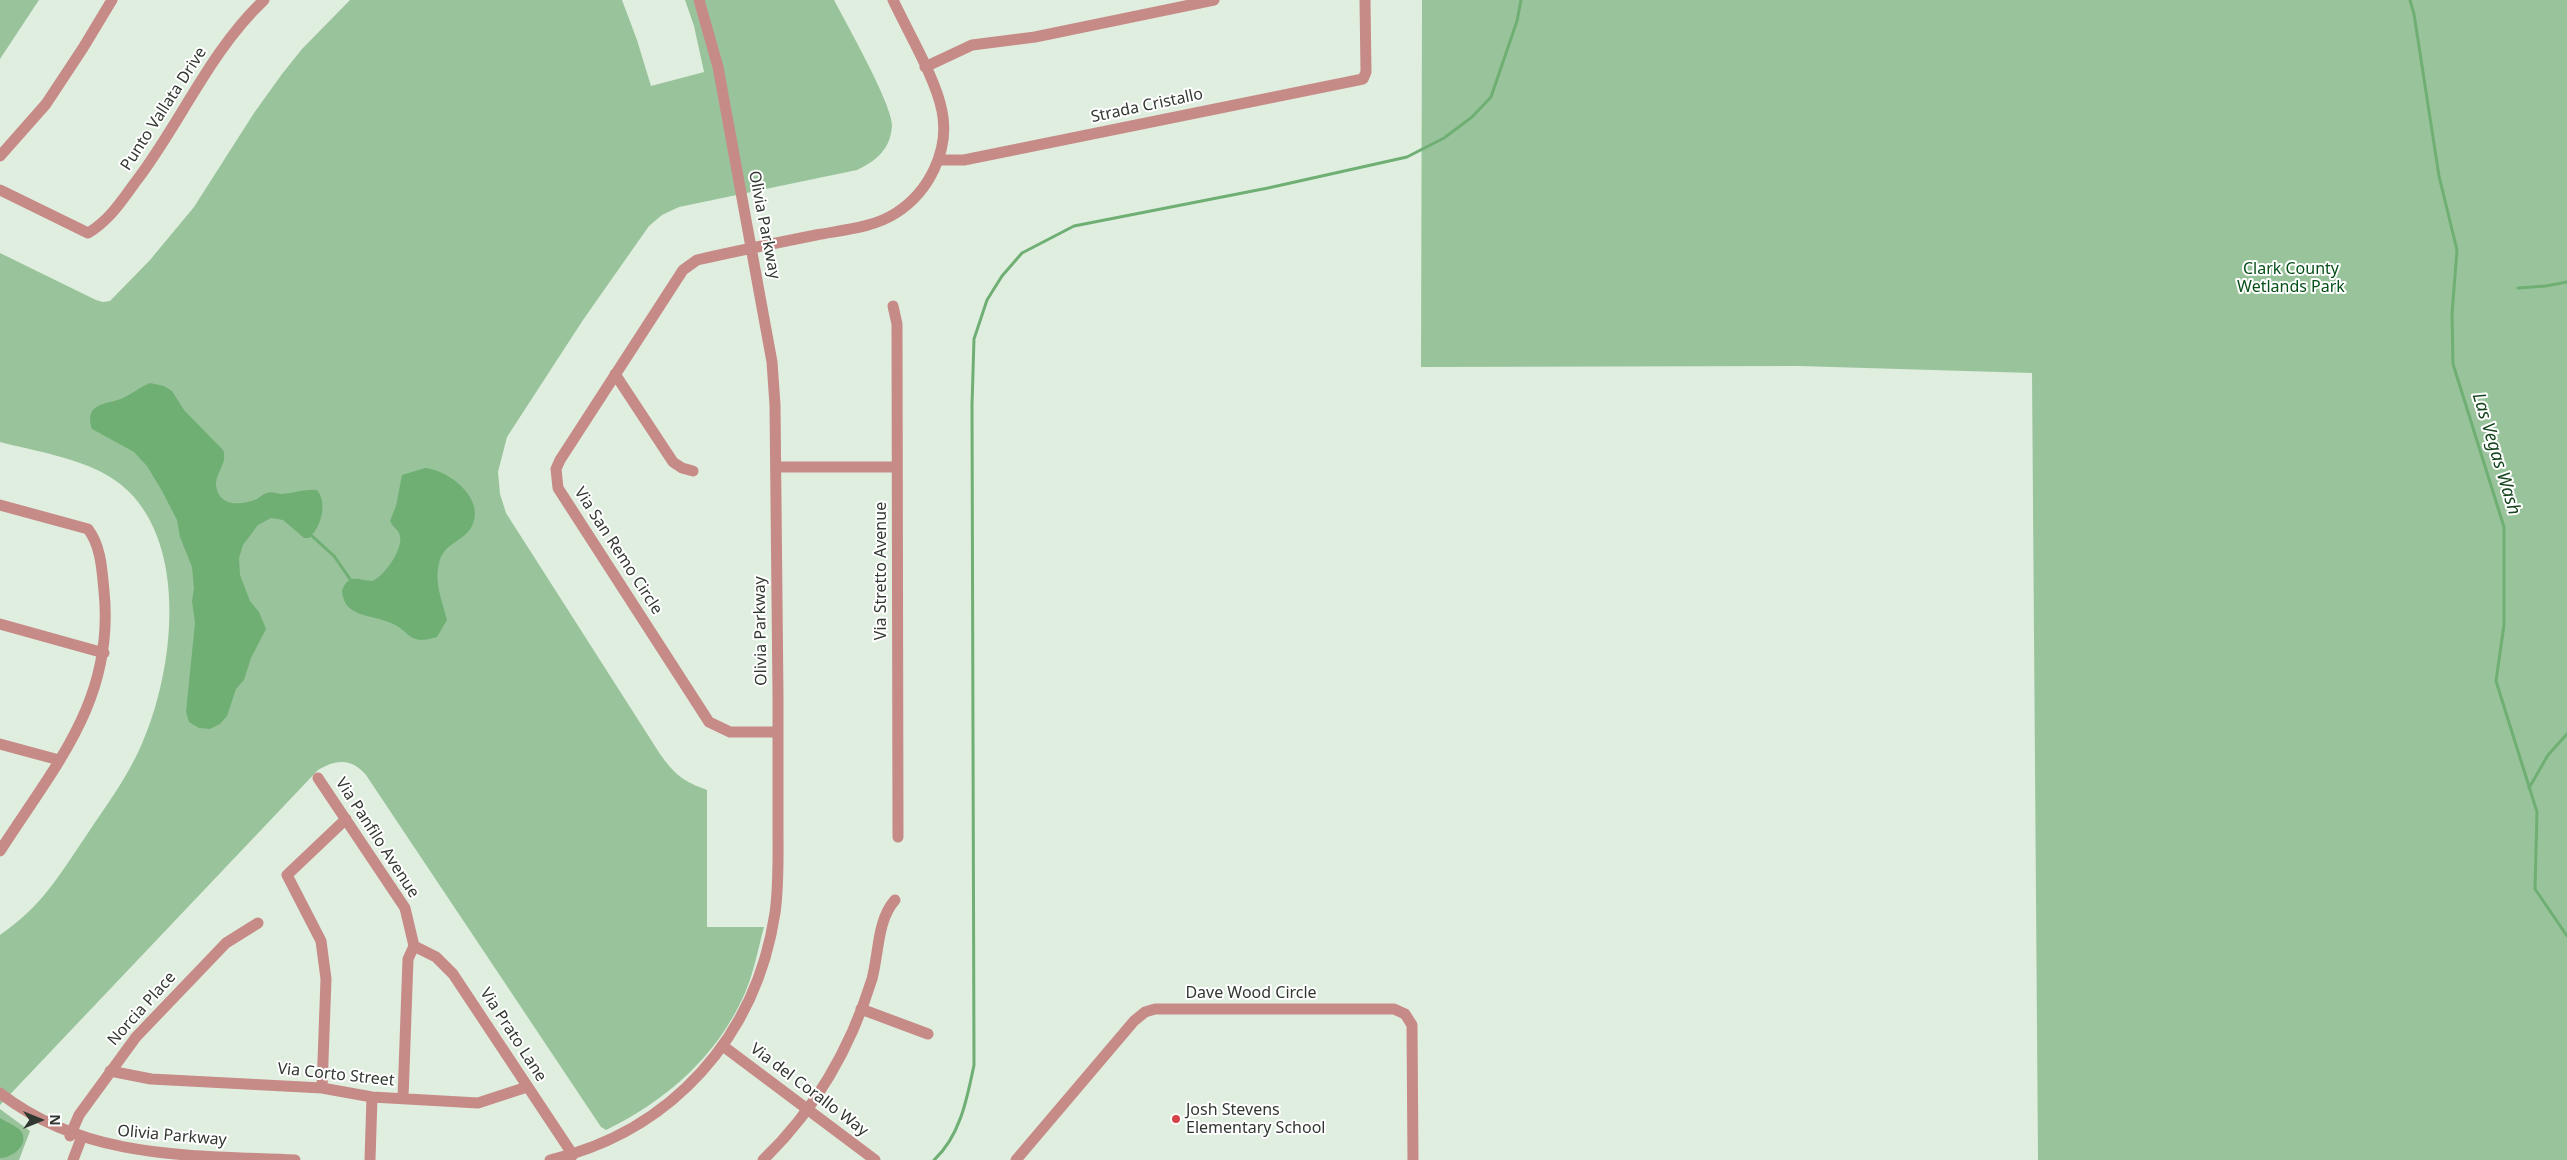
<!DOCTYPE html>
<style>
body{margin:0}
#map{position:relative;width:2567px;height:1160px;overflow:hidden;background:#e0eee0;font-family:"Noto Sans",sans-serif}
canvas{display:block}
.north{position:absolute;left:15px;top:1095px;width:50px;height:50px;-webkit-text-stroke:4px #fff;paint-order:stroke;rotate:90deg;font-size:14px;font-weight:700;line-height:20px;text-align:center;color:#313731}
.north::after{content:'';display:block;margin:auto;width:18px;height:22px;background:#313731;clip-path:polygon(50% 0,100% 100%,50% 72%,0 100%)}
</style>
<div id="map">
<canvas width="2567" height="1160"></canvas>
<div class="north">N</div>
</div>
<script>
const g = document.querySelector('canvas').getContext('2d');
g.lineJoin = 'round';
function paint(path, color) { g.fillStyle = color; g.fill(path, 'evenodd'); }
function strokePath(path, color, width, dash) { g.strokeStyle = color; g.lineWidth = width; g.lineCap = dash ? 'butt' : 'round'; g.setLineDash(dash || []); g.stroke(path); }
function label(font, color, halo, rows, align = 'center') {
  g.font = font + ' "Noto Sans",sans-serif'; g.lineWidth = 4; g.setLineDash([]); g.textBaseline = 'middle'; g.strokeStyle = halo; g.fillStyle = color; for (const [text, x, y, turn = 0] of rows) {
    g.save(); g.translate(x, y); g.rotate((+turn || 0) * Math.PI / 180); g.textAlign = isNaN(turn) ? turn : align; if (halo) g.strokeText(text, 0, 0); g.fillText(text, 0, 0); g.restore();
  }
}
paint(new Path2D(`
 M0 0H39L0 59Z
 M350 0H622L637 40 651 86 704 72 694 26 685 0H834C846 23 892 104 892 125 891 149 876 161 857 170L679 207 662 215 649 226 583 320 507 437 498 472 500 494 506 513 660 754C675 775 683 781 707 790V927H764C758 949 754 972 745 993 717 1057 667 1100 606 1130L601 1127 366 775C352 758 336 759 318 770L0 1105V935C42 906 58 877 86 836 105 807 127 778 141 746 172 677 188 559 134 497 102 460 45 454 0 442V253L96 300 103 302 110 301 150 260 194 207 254 113 282 74 302 49Z
 M1422 0H2567V1160H2038L2032 373 1799 366 1421 367Z
 M0 1109 30 1131 19 1160H0Z`), '#99c49b');
paint(new Path2D(`
 M150 383 164 386 172 391 184 410 223 450C229 464 212 475 217 490 222 507 243 505 257 499 260 497 263 494 267 493 271 491 277 494 282 494 294 493 305 489 317 490 328 503 321 528 309 538H304L283 520 271 518 258 525 243 545 239 558 240 575 250 601 259 612 266 629 251 658 244 680 236 689 227 716 220 724 210 729 199 728 189 722 186 712 195 623 192 601 194 588 192 567 180 537 177 520 162 491 147 466 134 452 92 429C83 402 107 405 123 398 132 394 140 387 150 383Z
 M425 468C449 470 486 499 472 526 464 542 444 542 439 563 434 582 442 601 447 620L437 637C407 646 411 631 391 623 371 614 344 618 342 591 348 573 358 580 372 581 384 577 406 546 399 533 397 529 392 526 390 521L396 506 402 475Z
 M0 1118C6 1122 17 1126 21 1131 30 1145 12 1158 0 1158Z`), '#6faf74');
strokePath(new Path2D(`
 M2410 0 2414 14 2439 176 2457 250 2452 314 2453 364 2504 527V625L2496 681 2537 812 2535 889 2567 936
 M2518 288 2546 286 2567 282
 M312 536 334 556 350 579
 M2529 788 2548 755 2567 734
 M934 1160C960 1136 967 1099 974 1065L972 405 974 339 987 300 1002 276 1022 253 1074 226 1268 188 1407 157 1444 138 1472 117 1491 97 1517 21 1521 0`), '#6faf74', 3);
strokePath(new Path2D(`
 M925 67 972 45 1035 37 1214 0
 M0 156 46 104 83 48 112 0
 M938 160H964L1363 79 1366 72 1365 0
 M0 190 88 233C110 220 122 200 137 180 181 122 210 51 264 0
 M893 306 897 324 898 837
 M615 374 673 462 682 468 693 471
 M776 467H897
 M0 505 88 529C101 546 102 570 104 591 115 700 55 765 0 851
 M0 624 104 653
 M778 732H730L709 722 558 488 556 469 560 460 683 270 697 260C736 251 776 243 816 235 842 230 873 228 896 213 929 192 950 150 942 111 936 79 908 32 893 0
 M0 744 59 760
 M318 778 405 908 414 946
 M414 946 436 957 453 974 573 1155
 M861 1009 928 1034
 M723 1046 875 1160
 M110 1071 151 1079 322 1088 372 1097 478 1103 527 1087
 M322 1088 326 979 321 941 287 875 346 819
 M0 1093C87 1160 189 1155 295 1160
 M403 1098 408 959 414 946
 M70 1136 79 1115 136 1037 226 943 258 923
 M73 1160 81 1139
 M370 1160 372 1097
 M550 1160C672 1131 756 1037 775 913 779 885 778 855 778 826 778 783 778 740 778 696 777 599 776 502 775 405L772 362 718 67 699 0
 M763 1160C815 1110 851 1047 872 979 879 953 877 920 895 900
 M1016 1160 1134 1021 1145 1012 1155 1009H1394L1405 1014 1412 1025 1413 1160`), '#c78b87', 11);
for (const [x, y, r, color] of [
 [1176,1119,5,"#d44447"]
]) { const dot = new Path2D(); dot.arc(x, y, r, 0, 2 * Math.PI); g.fillStyle = color; g.fill(dot); strokePath(dot, '#fff', 2); }
label('16px', '#313731', '#fff', [
 ["Strada Cristallo",1147,106,-12],
 ["Punto Vallata Drive",164,109,-57],
 ["Olivia Parkway",764,225,79],
 ["Via San Remo Circle",618,551,57],
 ["Via Stretto Avenue",881,571,-90],
 ["Olivia Parkway",761,631,-91],
 ["Via Panfilo Avenue",377,838,57],
 ["Dave Wood Circle",1251,993],
 ["Norcia Place",142,1009,-48],
 ["Via Prato Lane",513,1035,57],
 ["Via Corto Street",336,1075,6],
 ["Via del Corallo Way",809,1090,37],
 ["Olivia Parkway",172,1136,5]
]);
label('16px', '#054f17', '#fff', [
 ["Clark County",2291,269],
 ["Wetlands Park",2291,287]
]);
label('16px', '#313731', '#fff', [
 ["Josh Stevens",1186,1110],
 ["Elementary School",1186,1128]
], 'left');
label('italic 18px', '#16441d', '#fff', [
 ["Las Vegas Wash",2496,454,73]
]);
</script>
